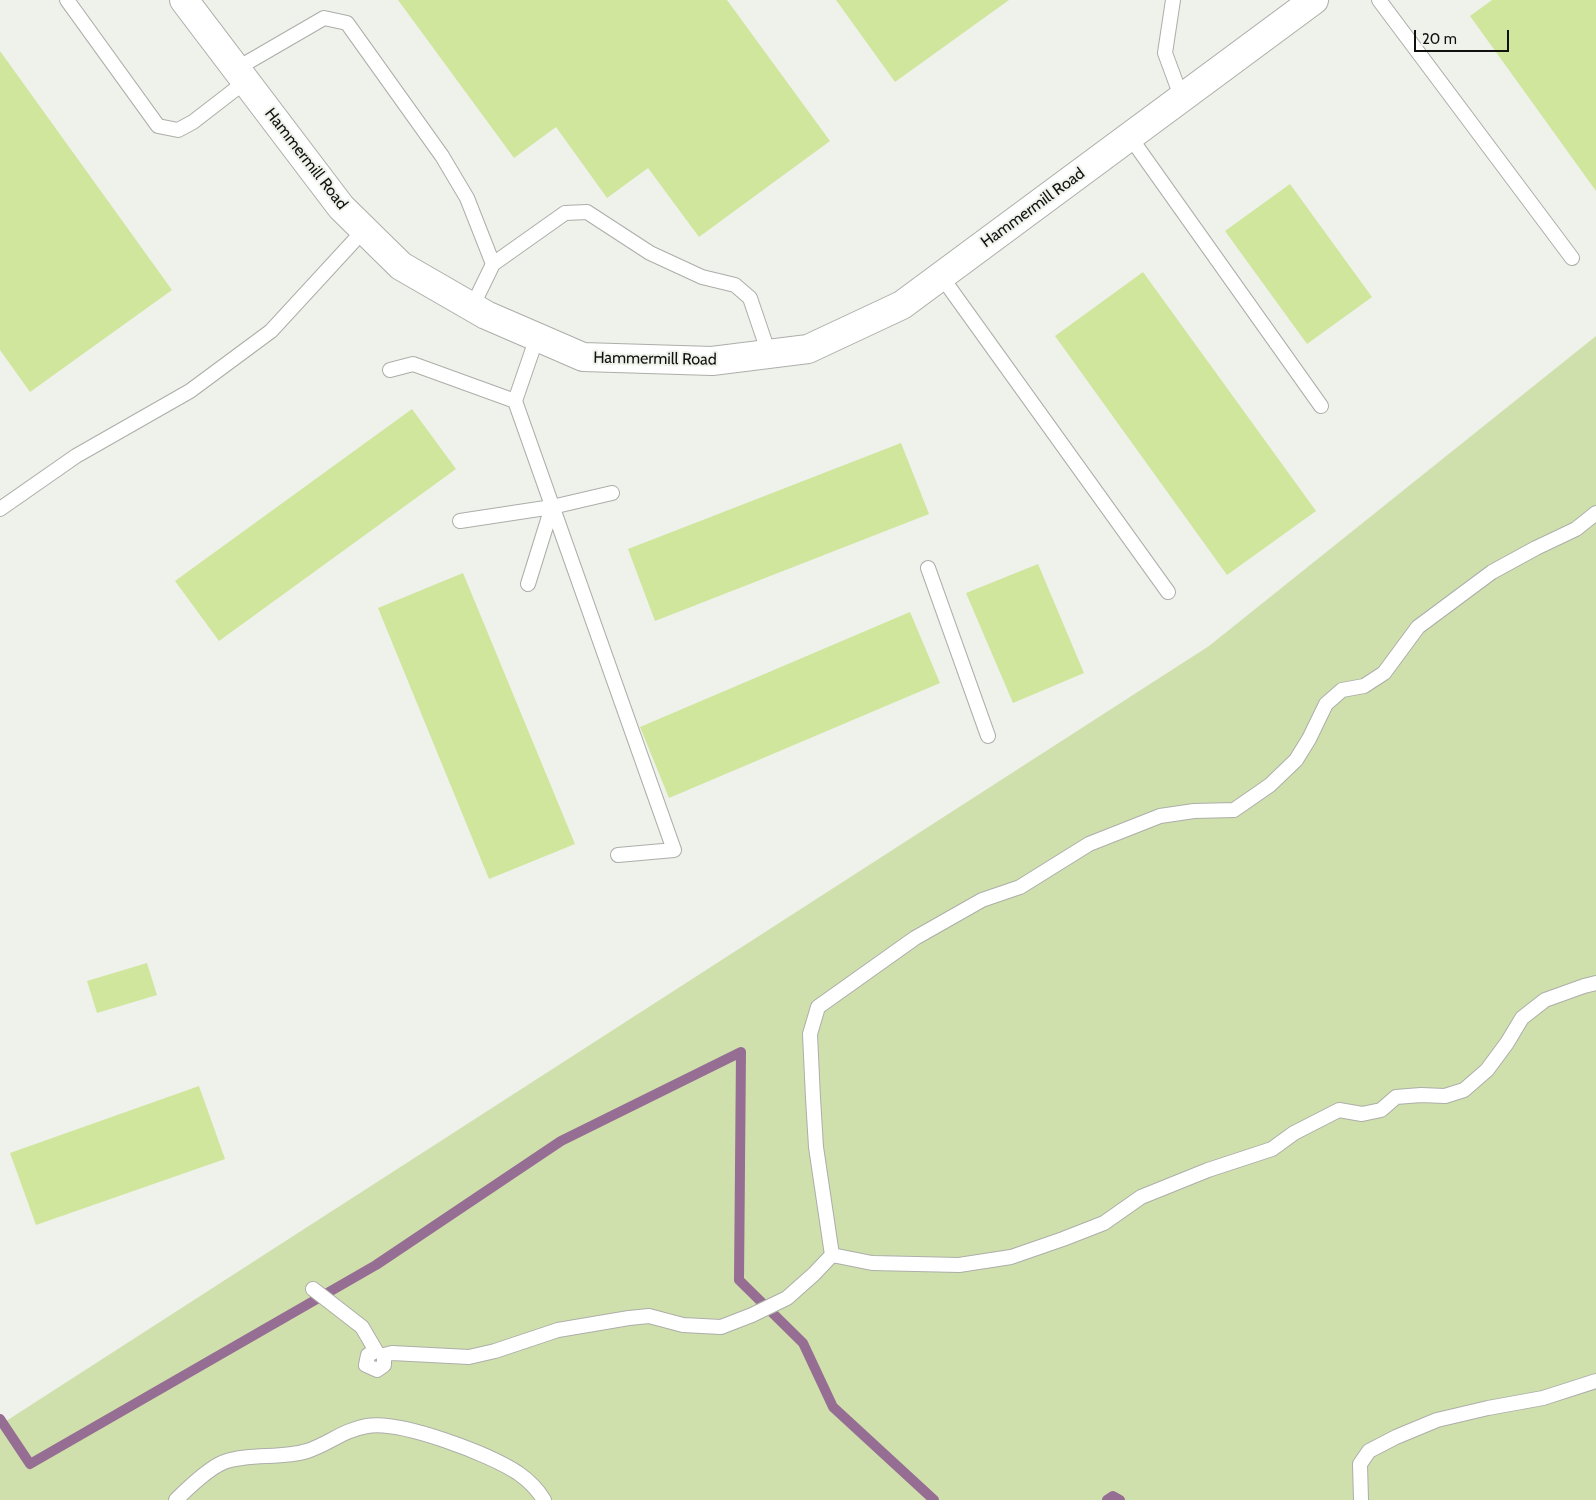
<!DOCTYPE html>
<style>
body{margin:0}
#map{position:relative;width:1596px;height:1500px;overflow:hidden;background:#eff1eb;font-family:Cabin,sans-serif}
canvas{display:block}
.scale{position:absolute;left:1414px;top:30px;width:95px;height:22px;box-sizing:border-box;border:2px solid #10110f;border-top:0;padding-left:6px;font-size:15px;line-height:18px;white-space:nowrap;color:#10110f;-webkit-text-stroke:4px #eff1eb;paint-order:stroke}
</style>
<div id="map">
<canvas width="1596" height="1500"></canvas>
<div class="scale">20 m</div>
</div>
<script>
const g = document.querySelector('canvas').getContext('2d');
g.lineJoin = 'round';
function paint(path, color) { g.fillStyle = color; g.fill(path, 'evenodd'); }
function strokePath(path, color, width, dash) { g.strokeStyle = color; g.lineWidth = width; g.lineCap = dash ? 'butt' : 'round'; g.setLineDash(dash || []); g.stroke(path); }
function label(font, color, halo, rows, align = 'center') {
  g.font = font + ' Cabin,sans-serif'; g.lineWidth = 4; g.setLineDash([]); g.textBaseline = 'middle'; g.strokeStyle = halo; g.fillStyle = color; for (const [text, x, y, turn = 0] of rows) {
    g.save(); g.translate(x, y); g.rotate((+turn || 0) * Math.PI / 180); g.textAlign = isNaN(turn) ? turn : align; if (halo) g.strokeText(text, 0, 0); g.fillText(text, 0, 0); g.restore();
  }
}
paint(new Path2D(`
 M1596 336V1500H0V1429L3 1423 1209 646Z`), '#d0e0ad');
strokePath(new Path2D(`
 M0 1419 30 1464 376 1265 561 1141 741 1052 739 1280 803 1343 833 1407 934 1500
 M1107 1500 1113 1496 1120 1500`), '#966e93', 10);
paint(new Path2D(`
 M398 0H727L830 141 699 237 648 168 607 198 556 127 514 158Z
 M836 0H1009L895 82Z
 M1492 0H1596V191L1470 16Z
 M0 51 172 290 30 392 0 350Z
 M1290 184 1372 297 1307 344 1225 231Z
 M1143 272 1316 511 1227 575 1055 336Z
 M412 409 456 469 219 641 175 581Z
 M901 443 929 514 655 621 628 549Z
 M1038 564 1084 673 1013 703 966 593Z
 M463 573 575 844 489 879 378 608Z
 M910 612 940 683 669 798 640 727Z
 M147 963 157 995 97 1013 87 981Z
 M199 1086 225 1159 36 1225 10 1153Z`), '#d0e69d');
const service = new Path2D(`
 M67 0 158 126 178 130 193 122 246 81
 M1173 0 1165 53 1182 99
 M1379 0 1572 258
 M236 69 324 18 347 23 442 156 467 198 493 264 565 213 587 212 650 253 702 277 735 285 750 298 769 354
 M1130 137 1321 406
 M941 276 1168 592
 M472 307 493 264
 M537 337 515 401 674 850 618 855
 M390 370 413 364 515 401
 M0 509 76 456 190 391 271 331 364 230
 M460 521 552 507 612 493
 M928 568 988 736
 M528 584 552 507
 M832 1255 816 1147 813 1098 810 1034 818 1007 915 938 982 900 1020 887 1089 844 1160 816 1194 811 1234 810 1270 785 1296 760 1309 739 1326 704 1342 690 1364 686 1384 673 1418 627 1492 572 1536 548 1576 529 1596 513
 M313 1289 362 1327 376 1351 368 1355 366 1365 377 1370 384 1365V1355L392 1353 469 1357 495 1351 558 1330 629 1318 649 1316 683 1325 721 1327 752 1315 787 1298 814 1274 832 1255 872 1263 959 1265 1011 1257 1063 1239 1104 1223 1141 1197 1208 1170 1272 1149 1294 1133 1339 1110 1362 1114 1381 1110 1396 1097 1421 1095 1445 1096 1464 1090 1487 1070 1507 1043 1522 1018 1545 1000 1584 986 1596 983
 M176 1500C188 1488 209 1468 224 1462 250 1453 281 1459 307 1451 329 1444 343 1430 367 1426 401 1420 489 1454 518 1473 528 1480 538 1490 544 1500
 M1361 1500 1360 1464 1369 1451 1396 1437 1437 1420 1488 1408 1543 1398 1596 1381`);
const minor = new Path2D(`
 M184 0 341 207 401 266 486 315 583 357 712 361 808 349 902 305 1314 0`);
strokePath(service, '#acaea9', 16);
strokePath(minor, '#acaea9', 30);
strokePath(service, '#fff', 14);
strokePath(minor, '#fff', 28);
label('16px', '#10110f', '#eff1eb', [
 ["Hammermill Road",306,159,52],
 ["Hammermill Road",1033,208,-36],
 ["Hammermill Road",655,359,1]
]);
</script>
